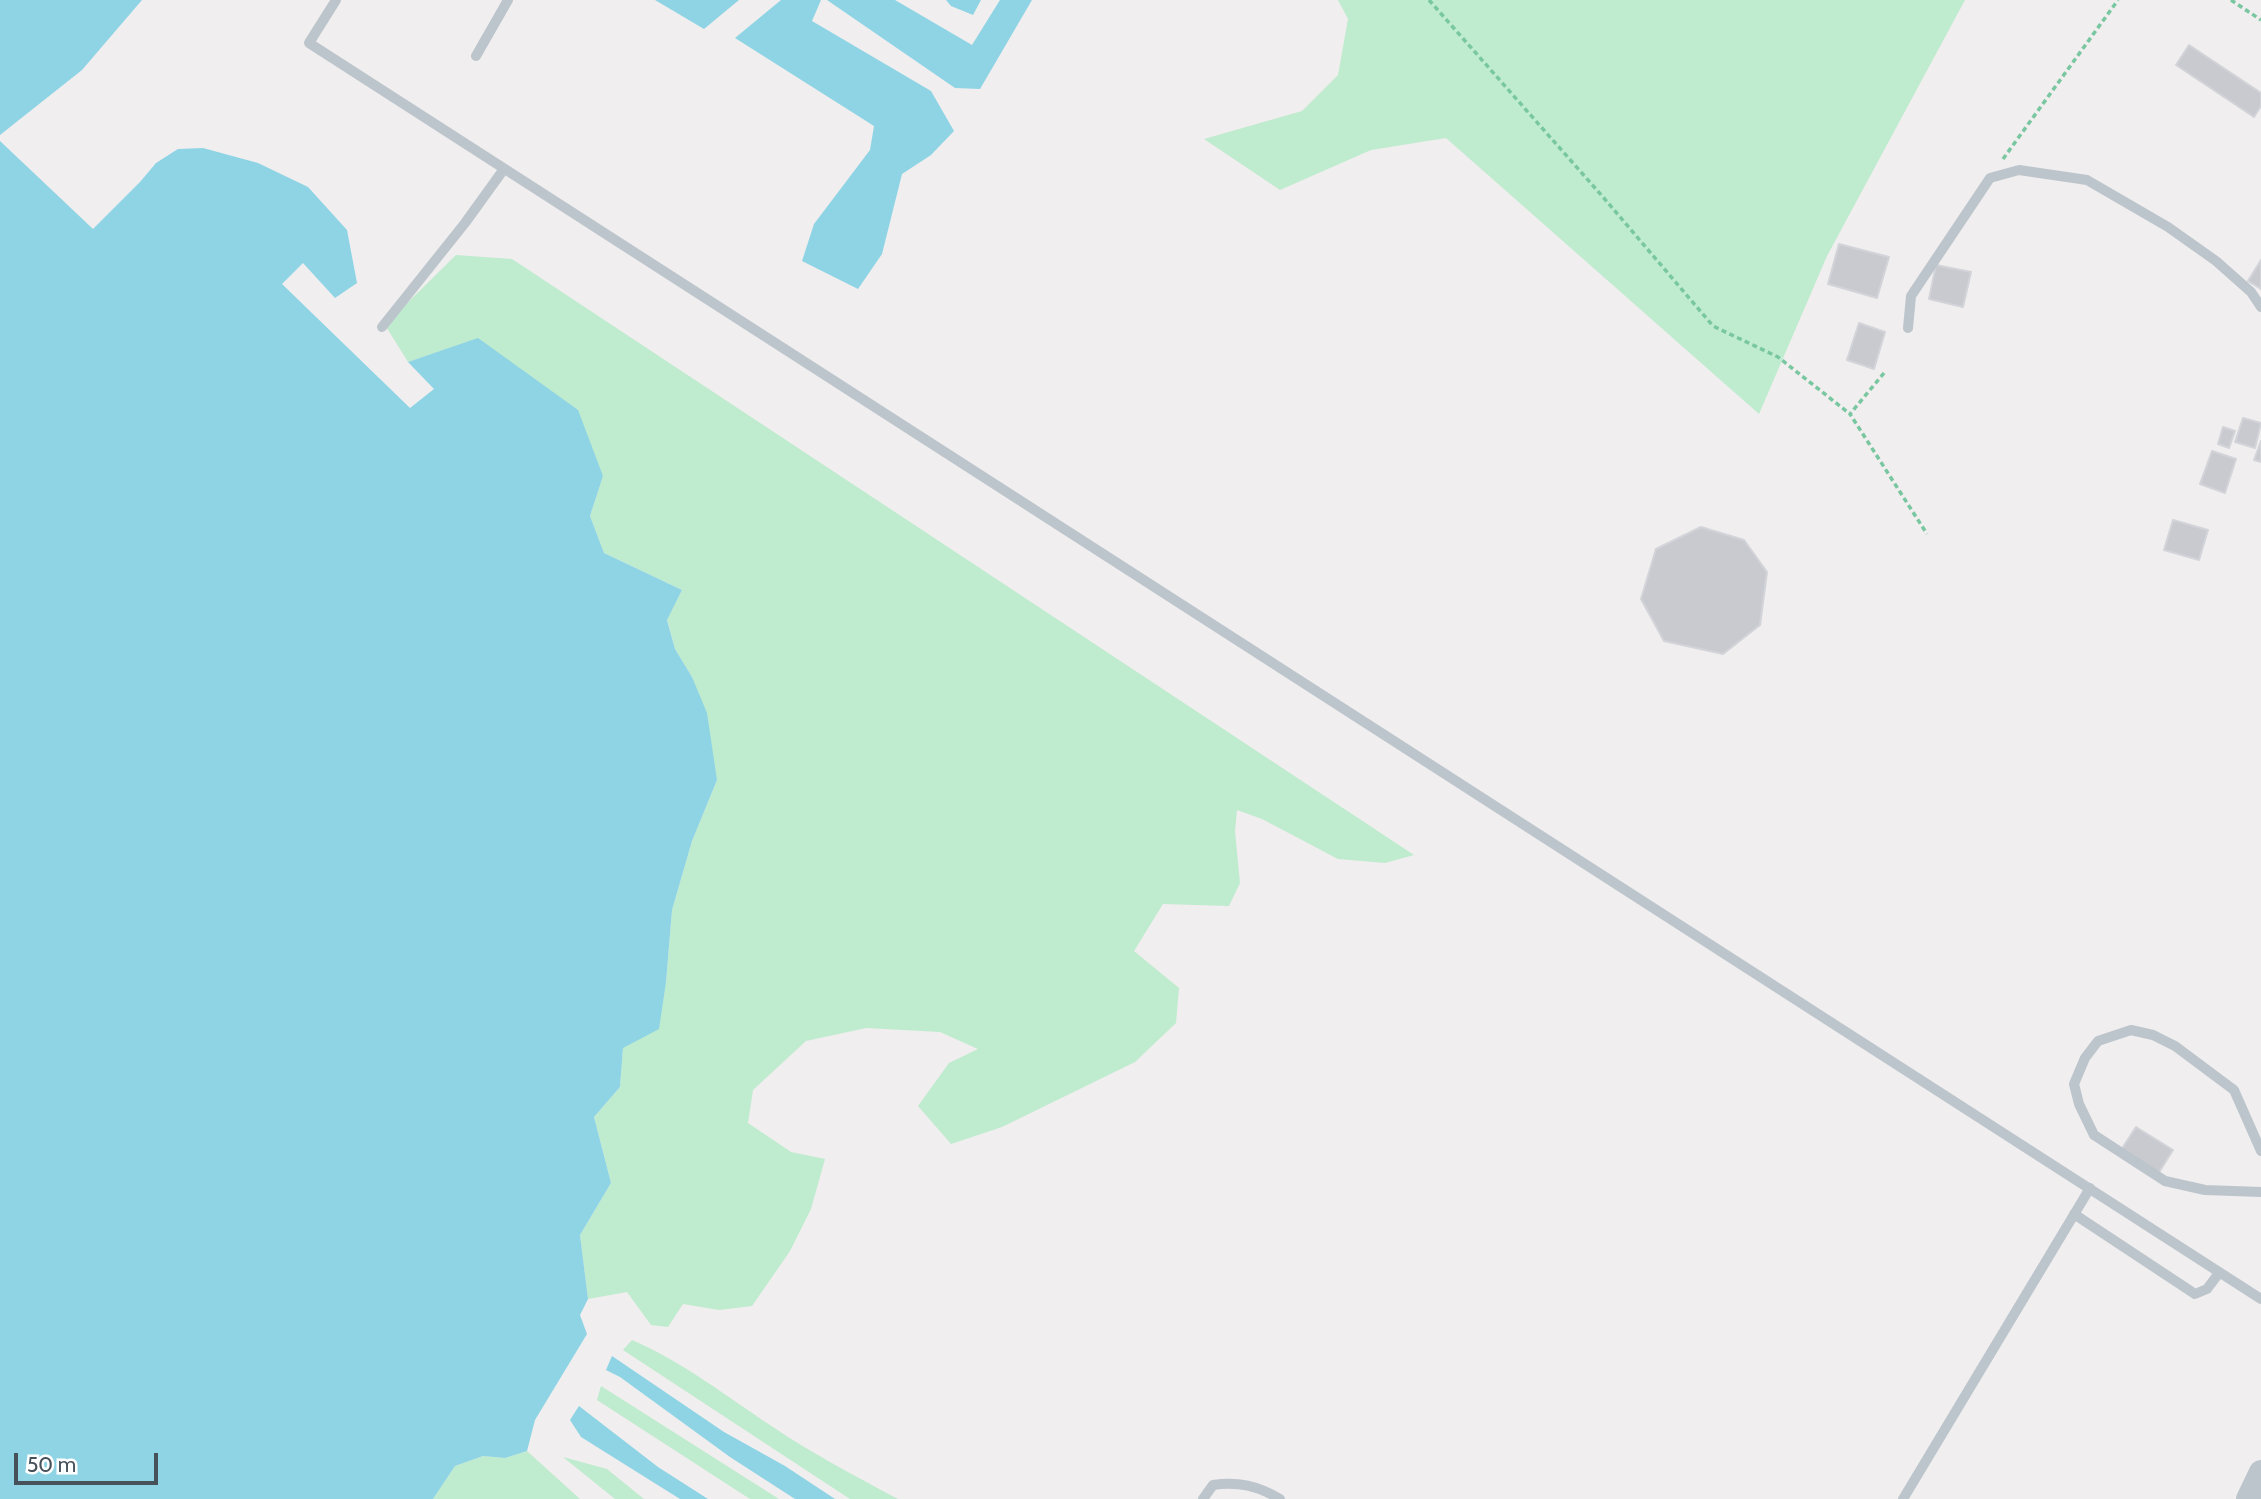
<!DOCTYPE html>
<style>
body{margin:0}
#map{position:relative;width:2261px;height:1499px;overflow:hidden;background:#f0eeee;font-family:Cabin,sans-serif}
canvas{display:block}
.scale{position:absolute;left:14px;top:1453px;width:144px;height:32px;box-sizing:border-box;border:4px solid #47515a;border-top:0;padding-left:9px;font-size:21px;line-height:24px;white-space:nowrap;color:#47515a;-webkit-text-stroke:5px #fff;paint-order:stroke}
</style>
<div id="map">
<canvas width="2261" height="1499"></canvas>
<div class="scale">50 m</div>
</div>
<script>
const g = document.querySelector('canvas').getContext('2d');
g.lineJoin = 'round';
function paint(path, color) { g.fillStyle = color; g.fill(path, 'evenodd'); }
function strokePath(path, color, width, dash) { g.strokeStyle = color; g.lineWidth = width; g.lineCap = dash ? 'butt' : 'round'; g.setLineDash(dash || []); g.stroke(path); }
paint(new Path2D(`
 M1338 0H1965L1827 256 1759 414 1446 138 1371 150 1280 190 1204 139 1302 111 1338 75 1348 19Z
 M456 255 512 259 1414 855 1385 863 1338 859 1262 819 1237 810 1235 831 1240 883 1229 906 1163 904 1134 951 1179 988 1176 1023 1135 1062 1002 1127 951 1144 918 1106 949 1063 978 1049 940 1032 866 1028 806 1041 753 1090 748 1123 791 1152 825 1159 811 1209 790 1251 752 1306 719 1310 683 1304 668 1327 651 1325 627 1292 588 1299 580 1235 611 1183 594 1117 620 1087 623 1048 666 982 672 910 692 841 717 780 692 677 675 649 667 619 682 590 604 553 590 516 603 476 478 339 408 362 385 325Z
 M632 1340C683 1362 726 1396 773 1427 813 1454 855 1476 898 1499H850L623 1350Z
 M601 1386 779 1499H750L597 1400Z
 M527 1451 580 1499H433L455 1466 483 1456 505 1458Z
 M563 1457 607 1469 644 1499H615Z`), '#bfebcf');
paint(new Path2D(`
 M0 0H142L82 70 0 135Z
 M655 0H739L704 29Z
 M781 0H821L812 21 931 91 954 131 931 155 902 174 882 254 858 289 802 261 814 224 870 150 874 126 735 38Z
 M827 0H895L972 45 1000 0H1032L980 89 955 88Z
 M946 0H981L973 15 951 6Z
 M0 141 93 229 140 182 156 163 178 149 203 148 258 163 308 187 347 230 357 283 335 298 303 263 282 284 410 408 434 389 408 362 478 338 578 410 603 476 590 516 604 553 682 590 667 620 675 649 692 677 707 713 717 780 692 841 672 910 666 982 659 1029 623 1048 620 1087 594 1117 611 1183 580 1235 588 1299 580 1315 587 1334 535 1420 527 1451 505 1458 483 1456 455 1466 433 1499H0Z
 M612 1356 724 1432 785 1466 835 1499H795L730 1457 620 1377 606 1370Z
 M579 1406 658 1467 708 1499H680L581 1437 570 1420Z`), '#8ed4e5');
const building = new Path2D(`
 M2189 45 2261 93V106L2254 117 2176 65Z
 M1839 244 1889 257 1877 298 1828 284Z
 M2261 260V289L2248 281Z
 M1936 265 1971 272 1963 307 1929 299Z
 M1859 323 1885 332 1874 369 1847 360Z
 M2243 418 2261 423 2255 448 2235 442Z
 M2223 427 2235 431 2229 448 2218 444Z
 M2261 441V462L2254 460Z
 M2212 451 2236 459 2225 493 2200 484Z
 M2173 520 2208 530 2199 560 2164 550Z
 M1701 527 1744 540 1767 572 1760 625 1723 654 1664 641 1641 599 1656 549Z
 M2136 1127 2173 1150 2158 1174 2121 1150Z`);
paint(building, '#c8cad0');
strokePath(building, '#d2d4d9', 2);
strokePath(new Path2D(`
 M1429 0 1603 197 1713 326 1778 357 1850 414
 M2231 0 2261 20
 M2003 159 2118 0
 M1884 373 1850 414 1927 534`), '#79c7a0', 3.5, [5, 3.5]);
strokePath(new Path2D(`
 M336 0 309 43 2261 1299
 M476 56 508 0
 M382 327 465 223 504 169
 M1908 328 1911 296 1990 178 2019 170 2087 180 2168 227 2216 261 2251 292 2261 307
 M2261 1151 2234 1090 2175 1046 2153 1035 2131 1030 2098 1041 2085 1058 2074 1084 2079 1104 2094 1135 2165 1181 2205 1190 2261 1192
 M2074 1214 2195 1294 2207 1289 2219 1273
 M1203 1499 1213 1485C1238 1481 1258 1486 1280 1499
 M1903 1499 2090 1188`), '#bdc5cc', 10);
strokePath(new Path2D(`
 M2248 1499 2261 1472`), '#bdc5cc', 24);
</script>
